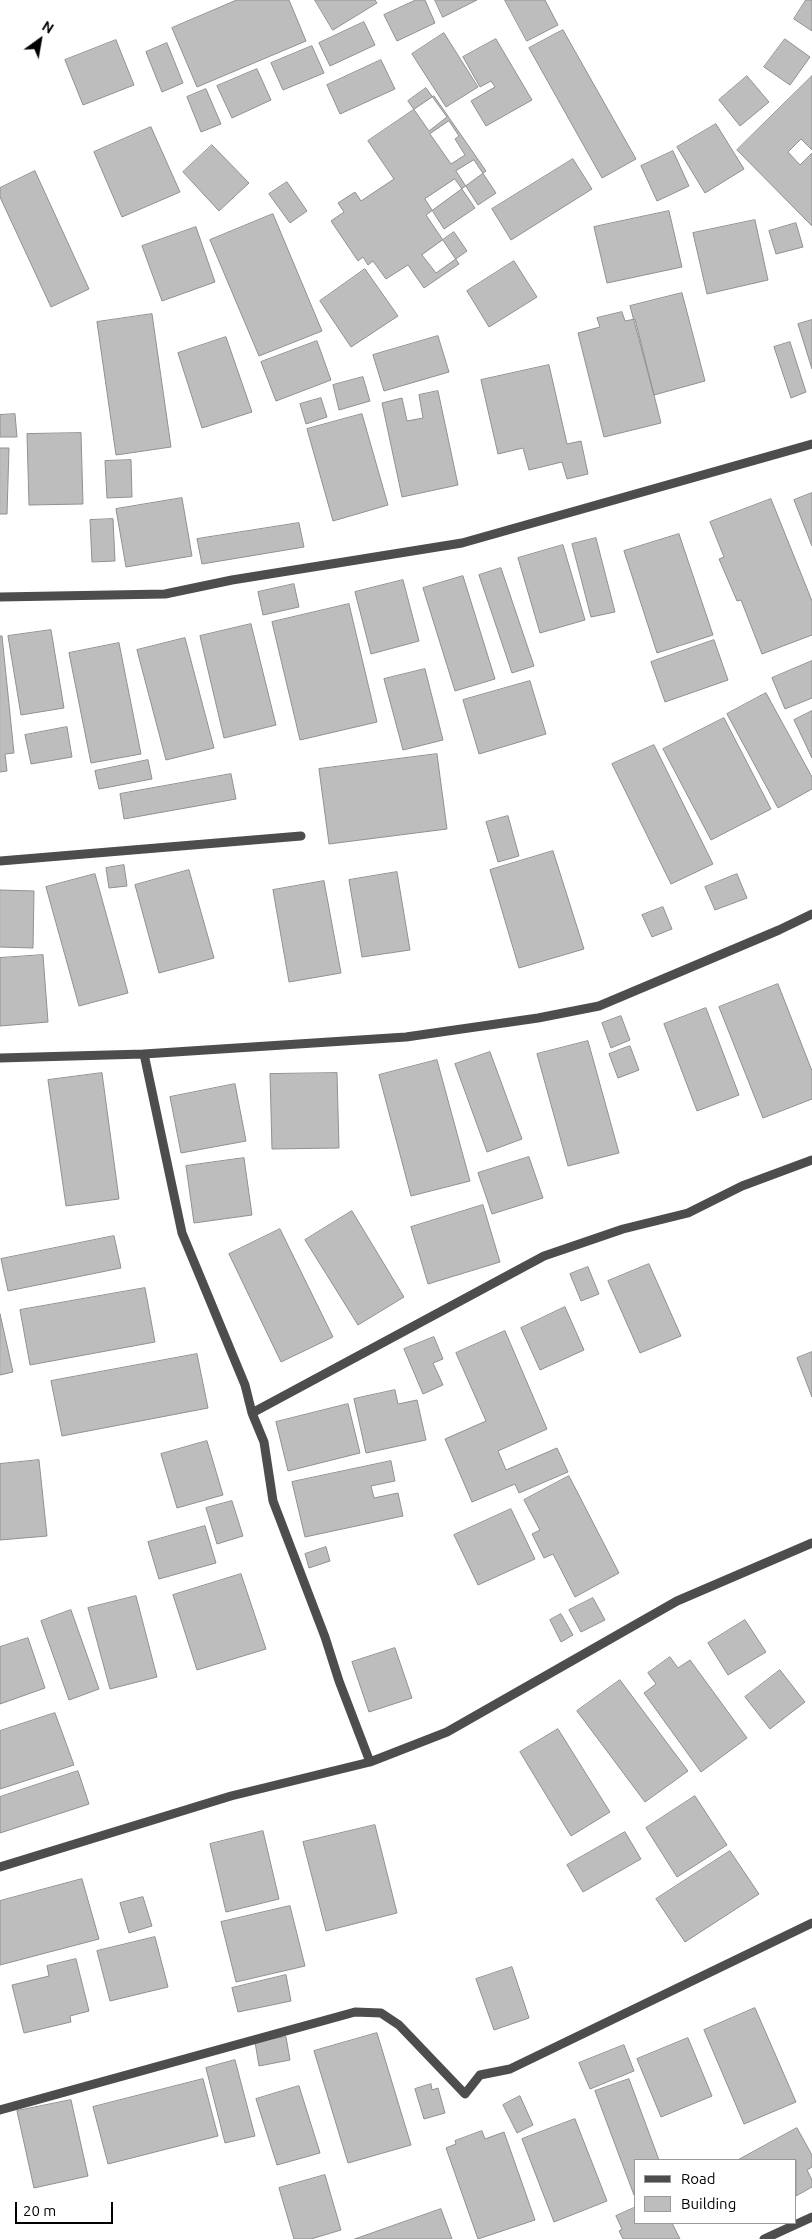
<!DOCTYPE html>
<style>
body{margin:0}
#map{position:relative;width:812px;height:2239px;overflow:hidden;background:#fff;font-family:Ubuntu,sans-serif}
canvas{display:block}
.legend{position:absolute;left:634px;top:2159px;width:162px;height:65px;box-sizing:border-box;background:#fff;border:1px solid #999;margin:0;padding:6px 9px;list-style:none;font-size:15px;color:#000}
.legend li{display:flex;align-items:center;gap:10px;height:25px}
.legend b{width:25px;border:1px solid #999}
.north{position:absolute;left:15px;top:15px;width:50px;height:50px;-webkit-text-stroke:4px #fff;paint-order:stroke;rotate:32deg;font-size:14px;font-weight:700;line-height:20px;text-align:center;color:#000}
.north::after{content:'';display:block;margin:auto;width:18px;height:22px;background:#000;clip-path:polygon(50% 0,100% 100%,50% 72%,0 100%)}
.scale{position:absolute;left:15px;top:2202px;width:98px;height:22px;box-sizing:border-box;border:2px solid #000;border-top:0;padding-left:6px;font-size:15px;line-height:18px;white-space:nowrap;color:#000;-webkit-text-stroke:4px #fff;paint-order:stroke}
</style>
<div id="map">
<canvas width="812" height="2239"></canvas>
<ul class="legend">
<li><b style="height:6px;background:#4d4d4d"></b>Road</li>
<li><b style="height:14px;background:#bdbdbd"></b>Building</li>
</ul>
<div class="north">N</div>
<div class="scale">20 m</div>
</div>
<script>
const g = document.querySelector('canvas').getContext('2d');
g.lineJoin = 'round';
function paint(path, color) { g.fillStyle = color; g.fill(path, 'evenodd'); }
function strokePath(path, color, width, dash) { g.strokeStyle = color; g.lineWidth = width; g.lineCap = dash ? 'butt' : 'round'; g.setLineDash(dash || []); g.stroke(path); }
const building = new Path2D(`
 M237 0H289L306 41 197 87 172 28Z
 M315 0H375L377 3 333 30Z
 M416 0H425L435 23 397 41 384 15Z
 M435 0H477L443 17Z
 M505 0H545L558 25 527 41Z
 M806 0H812V31L794 19Z
 M364 22 375 45 330 66 319 43Z
 M563 30 636 159 602 178 529 48Z
 M444 33 478 87 446 107 412 54Z
 M496 39 532 100 486 126 471 101 495 87 491 81 480 87 463 57Z
 M785 39 810 57 790 85 764 67Z
 M116 40 134 85 83 105 65 60Z
 M167 43 183 83 162 92 146 52Z
 M312 46 324 73 283 90 271 63Z
 M381 60 395 89 340 114 327 85Z
 M257 69 271 100 232 118 217 86Z
 M747 76 769 102 740 126 719 100Z
 M812 76V150L801 139 788 152 800 165 812 153V226L737 150Z
 M426 88 447 117 429 131 408 101Z
 M206 89 221 124 201 132 187 97Z
 M434 96 486 171 426 215 459 264 424 288 408 265 386 279 373 261 368 265 363 257 358 261 331 221 344 212 338 203 355 192 361 201 394 179 368 141Z
 M449 121 459 136 455 139 465 155 451 164 430 134Z
 M716 124 744 169 705 193 677 147Z
 M151 127 180 192 122 217 94 152Z
 M212 145 249 183 219 211 183 172Z
 M673 151 689 186 657 201 641 166Z
 M573 159 592 189 511 240 492 209Z
 M474 160 496 193 478 205 456 171Z
 M35 171 89 289 51 307 0 197V188Z
 M455 179 475 208 444 229 425 199Z
 M287 182 307 211 290 223 269 194Z
 M669 211 682 267 607 283 594 227Z
 M273 214 322 331 259 356 210 240Z
 M755 220 768 280 707 294 693 233Z
 M796 223 803 247 776 254 769 231Z
 M196 227 215 282 162 301 142 246Z
 M454 232 467 251 436 273 422 255Z
 M514 261 537 297 489 327 467 291Z
 M365 269 398 316 351 347 320 301Z
 M682 293 705 381 654 395 630 306Z
 M622 312 625 321 635 319 661 423 604 437 578 333 600 327 597 318Z
 M152 314 171 447 116 455 97 322Z
 M812 320V369L798 324Z
 M438 336 449 372 384 391 373 355Z
 M226 337 252 412 202 428 178 353Z
 M317 341 331 380 276 401 261 362Z
 M790 342 806 392 791 398 774 347Z
 M549 365 567 444 581 441 588 474 567 479 562 462 529 470 523 448 498 454 481 380Z
 M363 377 370 401 339 410 333 385Z
 M438 391 458 485 402 497 382 403 402 398 407 421 423 418 419 395Z
 M321 398 327 417 306 424 300 404Z
 M15 414 17 437H0V415Z
 M362 414 388 505 333 521 307 429Z
 M81 433 83 504 29 505 27 434Z
 M0 448H9L7 514H0Z
 M131 460 132 497 107 498 105 461Z
 M812 493V546L794 500Z
 M182 498 192 556 126 567 116 509Z
 M771 499 812 601V635L762 654 741 600 737 601 719 559 724 557 710 522Z
 M113 519 115 561 92 562 90 520Z
 M299 523 304 547 202 564 197 539Z
 M679 534 713 635 657 653 624 551Z
 M596 538 615 612 591 617 572 544Z
 M563 545 585 620 540 633 518 558Z
 M501 568 534 666 512 673 479 575Z
 M463 576 495 679 455 691 423 588Z
 M403 580 419 641 371 654 355 592Z
 M294 584 299 607 263 615 258 592Z
 M349 604 377 722 300 740 272 622Z
 M251 624 276 725 224 738 200 636Z
 M51 630 64 708 21 715 8 636Z
 M0 636H2L14 753 5 754 7 771 0 772Z
 M185 638 214 748 166 760 137 650Z
 M714 640 728 680 665 702 651 662Z
 M119 643 141 754 91 763 69 653Z
 M812 661V698L785 709 772 678Z
 M425 669 443 740 403 750 384 679Z
 M530 681 546 734 479 754 463 700Z
 M766 693 812 777V789L778 808 727 714Z
 M812 711V758L794 720Z
 M724 718 771 809 711 840 663 749Z
 M67 727 72 757 31 764 25 735Z
 M654 745 713 864 671 884 612 764Z
 M437 754 447 829 329 844 319 769Z
 M148 760 152 779 99 789 95 771Z
 M231 774 236 799 124 819 120 794Z
 M508 816 519 856 498 862 486 822Z
 M553 851 584 949 519 968 490 870Z
 M124 865 127 886 109 888 106 868Z
 M189 870 214 958 159 973 135 885Z
 M397 872 410 950 362 957 349 880Z
 M95 874 128 993 79 1006 46 887Z
 M737 874 747 898 715 910 705 887Z
 M324 881 341 973 289 982 273 890Z
 M0 890 34 891 33 948 0 947Z
 M663 907 672 929 652 937 642 915Z
 M43 955 48 1022 0 1026V958Z
 M778 984 812 1071V1099L763 1118 719 1007Z
 M706 1008 739 1095 697 1111 664 1024Z
 M621 1016 630 1040 611 1048 602 1023Z
 M588 1041 619 1153 568 1166 537 1054Z
 M630 1046 639 1070 618 1078 609 1054Z
 M490 1052 522 1139 487 1152 455 1064Z
 M437 1060 470 1181 411 1196 379 1075Z
 M102 1073 119 1199 66 1206 48 1080Z
 M337 1073 339 1148 272 1149 270 1074Z
 M235 1084 246 1141 181 1153 170 1097Z
 M529 1157 543 1198 492 1214 478 1173Z
 M244 1158 252 1215 194 1223 186 1166Z
 M483 1205 500 1262 428 1284 411 1227Z
 M352 1211 404 1297 358 1325 305 1240Z
 M280 1229 333 1337 281 1362 229 1254Z
 M114 1236 121 1268 8 1291 1 1259Z
 M649 1264 681 1336 640 1353 608 1281Z
 M588 1267 599 1294 581 1301 570 1274Z
 M145 1288 155 1342 30 1365 20 1310Z
 M565 1307 584 1350 540 1370 521 1328Z
 M0 1314 13 1372 0 1375Z
 M505 1331 547 1429 498 1451 506 1470 557 1448 568 1472 519 1493 515 1484 472 1502 445 1439 486 1421 456 1353Z
 M434 1337 443 1359 433 1363 443 1385 423 1394 404 1349Z
 M812 1352V1397L797 1358Z
 M197 1354 208 1408 62 1436 51 1381Z
 M395 1390 398 1404 417 1400 426 1440 366 1453 354 1399Z
 M348 1404 360 1453 288 1471 276 1422Z
 M207 1441 223 1495 177 1508 161 1454Z
 M39 1460 47 1536 0 1540V1464Z
 M391 1461 395 1481 371 1486 374 1498 398 1493 403 1516 305 1537 292 1482Z
 M569 1476 619 1573 575 1597 553 1554 544 1558 532 1534 540 1530 524 1500Z
 M232 1501 243 1536 217 1544 206 1508Z
 M511 1509 535 1559 478 1585 454 1535Z
 M205 1526 216 1563 159 1579 148 1542Z
 M326 1547 330 1561 309 1568 305 1554Z
 M241 1574 266 1649 197 1670 173 1595Z
 M136 1596 157 1677 110 1689 88 1608Z
 M593 1598 605 1620 581 1632 569 1610Z
 M71 1610 99 1689 69 1700 41 1621Z
 M561 1614 573 1635 561 1642 550 1620Z
 M745 1620 766 1652 728 1675 708 1643Z
 M28 1638 45 1688 0 1704V1647Z
 M395 1648 412 1698 369 1712 352 1662Z
 M670 1657 678 1668 690 1660 747 1738 701 1772 644 1693 656 1684 648 1673Z
 M780 1670 805 1702 770 1729 745 1697Z
 M620 1680 688 1771 645 1802 577 1711Z
 M55 1713 74 1765 0 1789V1731Z
 M558 1729 610 1812 571 1836 520 1752Z
 M78 1771 89 1804 0 1833V1797Z
 M695 1796 727 1845 677 1877 646 1828Z
 M375 1825 397 1913 326 1931 303 1842Z
 M263 1831 279 1899 226 1912 210 1844Z
 M625 1832 641 1859 583 1892 567 1865Z
 M730 1851 759 1894 685 1942 656 1899Z
 M82 1879 99 1939 0 1965V1901Z
 M143 1897 152 1926 129 1933 120 1903Z
 M290 1906 305 1966 236 1982 221 1922Z
 M155 1937 168 1987 110 2001 97 1951Z
 M76 1959 89 2011 70 2016 71 2022 24 2033 12 1985 49 1976 47 1966Z
 M512 1967 529 2018 494 2030 476 1979Z
 M286 1975 291 2001 238 2012 232 1988Z
 M755 2008 796 2102 744 2124 704 2030Z
 M377 2033 411 2145 348 2163 314 2051Z
 M286 2037 290 2060 259 2066 255 2042Z
 M688 2038 712 2096 661 2117 637 2059Z
 M624 2045 634 2071 590 2089 579 2063Z
 M235 2060 255 2136 225 2143 206 2068Z
 M203 2079 218 2136 108 2164 93 2107Z
 M629 2079 659 2160H636L634 2195 595 2091Z
 M431 2084 432 2090 438 2088 445 2113 424 2119 415 2089Z
 M299 2086 320 2153 277 2165 256 2099Z
 M520 2096 533 2125 517 2133 503 2105Z
 M71 2100 88 2176 34 2188 17 2111Z
 M575 2119 607 2201 554 2222 522 2139Z
 M797 2128 812 2155V2167L807 2170 812 2180V2187L796 2196V2160H738Z
 M482 2131 485 2139 504 2132 535 2220 478 2239 446 2148 456 2144 455 2141Z
 M325 2175 341 2230 311 2239H294L279 2188Z
 M636 2207V2223H672L680 2239H623L619 2231 622 2229 616 2216Z
 M441 2209 452 2239H355Z`);
paint(building, '#bdbdbd');
strokePath(building, '#919191', 1);
strokePath(new Path2D(`
 M0 597 165 594 232 580 462 543 812 444
 M0 861 301 836
 M144 1054 182 1233 245 1385 252 1413 264 1442 273 1501 325 1637 339 1681 370 1762
 M0 1058 144 1054 406 1037 538 1018 599 1006 779 930 812 914
 M252 1413 544 1256 623 1229 688 1213 742 1186 812 1160
 M0 1867 231 1796 370 1762 447 1732 677 1601 812 1543
 M0 2110 355 2012 381 2013 399 2025 465 2094 480 2075 510 2069 812 1923
 M764 2239 812 2217`), '#4d4d4d', 9);
</script>
